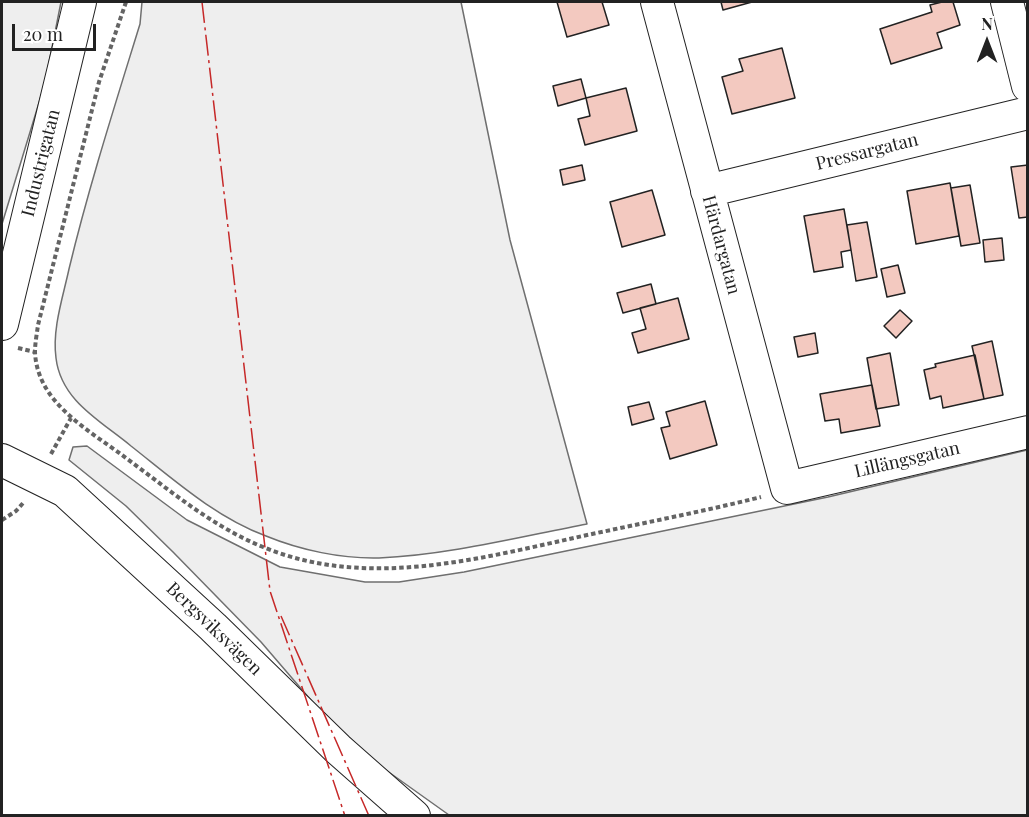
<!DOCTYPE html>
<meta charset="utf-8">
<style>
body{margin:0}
#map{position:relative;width:1029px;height:817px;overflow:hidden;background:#fff;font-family:"Playfair Display",serif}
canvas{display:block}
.frame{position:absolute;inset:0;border:3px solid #222;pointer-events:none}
.north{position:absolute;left:957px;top:12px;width:60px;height:60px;-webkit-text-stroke:4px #fff;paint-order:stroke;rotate:0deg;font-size:16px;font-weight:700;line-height:24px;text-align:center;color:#222}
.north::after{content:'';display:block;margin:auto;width:21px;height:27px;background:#222;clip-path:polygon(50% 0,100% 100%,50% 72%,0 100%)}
.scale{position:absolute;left:12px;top:24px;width:84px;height:27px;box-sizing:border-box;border:3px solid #222;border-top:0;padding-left:8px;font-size:18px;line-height:21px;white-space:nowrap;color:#222;-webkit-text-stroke:4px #fff;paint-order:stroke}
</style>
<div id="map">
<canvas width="1029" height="817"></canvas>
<div class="frame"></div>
<div class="north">N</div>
<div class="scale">20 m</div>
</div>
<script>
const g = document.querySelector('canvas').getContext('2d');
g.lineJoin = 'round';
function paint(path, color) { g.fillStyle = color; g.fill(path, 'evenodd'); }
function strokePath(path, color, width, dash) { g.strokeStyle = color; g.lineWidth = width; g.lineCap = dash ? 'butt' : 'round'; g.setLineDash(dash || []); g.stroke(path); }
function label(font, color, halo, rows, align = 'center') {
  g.font = font + ' "Playfair Display",serif'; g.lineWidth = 4.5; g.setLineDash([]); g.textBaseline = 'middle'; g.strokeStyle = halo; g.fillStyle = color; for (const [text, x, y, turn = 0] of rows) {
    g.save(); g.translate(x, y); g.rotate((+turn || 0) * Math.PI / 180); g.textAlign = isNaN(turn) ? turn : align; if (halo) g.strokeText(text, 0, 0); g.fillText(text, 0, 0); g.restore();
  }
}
const green = new Path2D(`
 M2 2H61L45 83 2 224Z
 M142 2H461L510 240 587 524C519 537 448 555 379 558 342 559 300 550 266 536 215 517 173 479 131 446 101 421 61 401 56 358 52 329 63 297 69 269 89 186 115 105 140 24Z
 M87 446 187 520 280 567 365 582H399L464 572 828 497 1027 450V815H449L376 763 316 706 261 642 173 552 126 506 69 460 73 447Z`);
paint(green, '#eee');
strokePath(green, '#6f6f6f', 1.5);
const building = new Path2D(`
 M557 2H602L609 25 567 37Z
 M721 2H752L723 10Z
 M942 2H953L960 25 937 33 942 48 891 64 880 29 932 12 930 5Z
 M782 48 795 98 732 114 722 77 743 71 739 59Z
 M581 79 586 98 558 106 553 86Z
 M626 88 637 131 585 145 578 119 590 116 586 98Z
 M582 165 585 180 563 185 560 170Z
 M1028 165V217L1019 218 1011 167Z
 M950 183 959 236 916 244 907 191Z
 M970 185 980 243 961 246 951 188Z
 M652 190 665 235 622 247 610 202Z
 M844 209 851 250 841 252 843 267 814 272 804 216Z
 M867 222 877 277 856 281 847 225Z
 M1002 238 1004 260 985 262 983 240Z
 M898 265 905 293 887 297 881 269Z
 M651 284 656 304 623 313 617 293Z
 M678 298 689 339 638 353 632 333 646 329 640 308Z
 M900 310 912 321 896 338 884 326Z
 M815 333 818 353 798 357 794 337Z
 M992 341 1003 395 984 399 972 346Z
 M890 353 899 405 876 409 867 358Z
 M975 355 984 399 943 408 941 396 930 399 924 370 936 367 935 364Z
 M872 385 880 426 841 433 839 419 825 421 820 394Z
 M705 401 717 445 670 459 661 428 670 426 666 412Z
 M649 402 654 419 632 425 628 407Z`);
paint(building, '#f3c9c0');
strokePath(building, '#222', 1.5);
const minor = new Path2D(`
 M657 2 787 488 1028 432
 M1007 2 1028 86
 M707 191 1028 113
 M2 324 80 2
 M2 460 65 491 213 627 338 749 414 816`);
strokePath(minor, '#222', 34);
strokePath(new Path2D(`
 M126 2 99 82 38 325C37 333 35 343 35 352 37 402 87 429 122 455 167 488 211 526 263 547 369 591 485 557 592 534 648 522 705 511 761 497
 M18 348 35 352
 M51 454 71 418
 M2 520 16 511 24 502`), '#646464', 4, [4.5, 3]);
strokePath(minor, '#fff', 32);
strokePath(new Path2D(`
 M202 2 270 591 345 816
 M281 616 369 816`), '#c62828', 1.5, [21, 4.5, 3, 4.5]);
label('18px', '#222', '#fff', [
 ["Pressargatan",867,152,-14],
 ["Industrigatan",41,163,-76],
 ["Härdargatan",721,245,75],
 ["Lillängsgatan",907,460,-13],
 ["Bergsviksvägen",214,629,44]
]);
</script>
